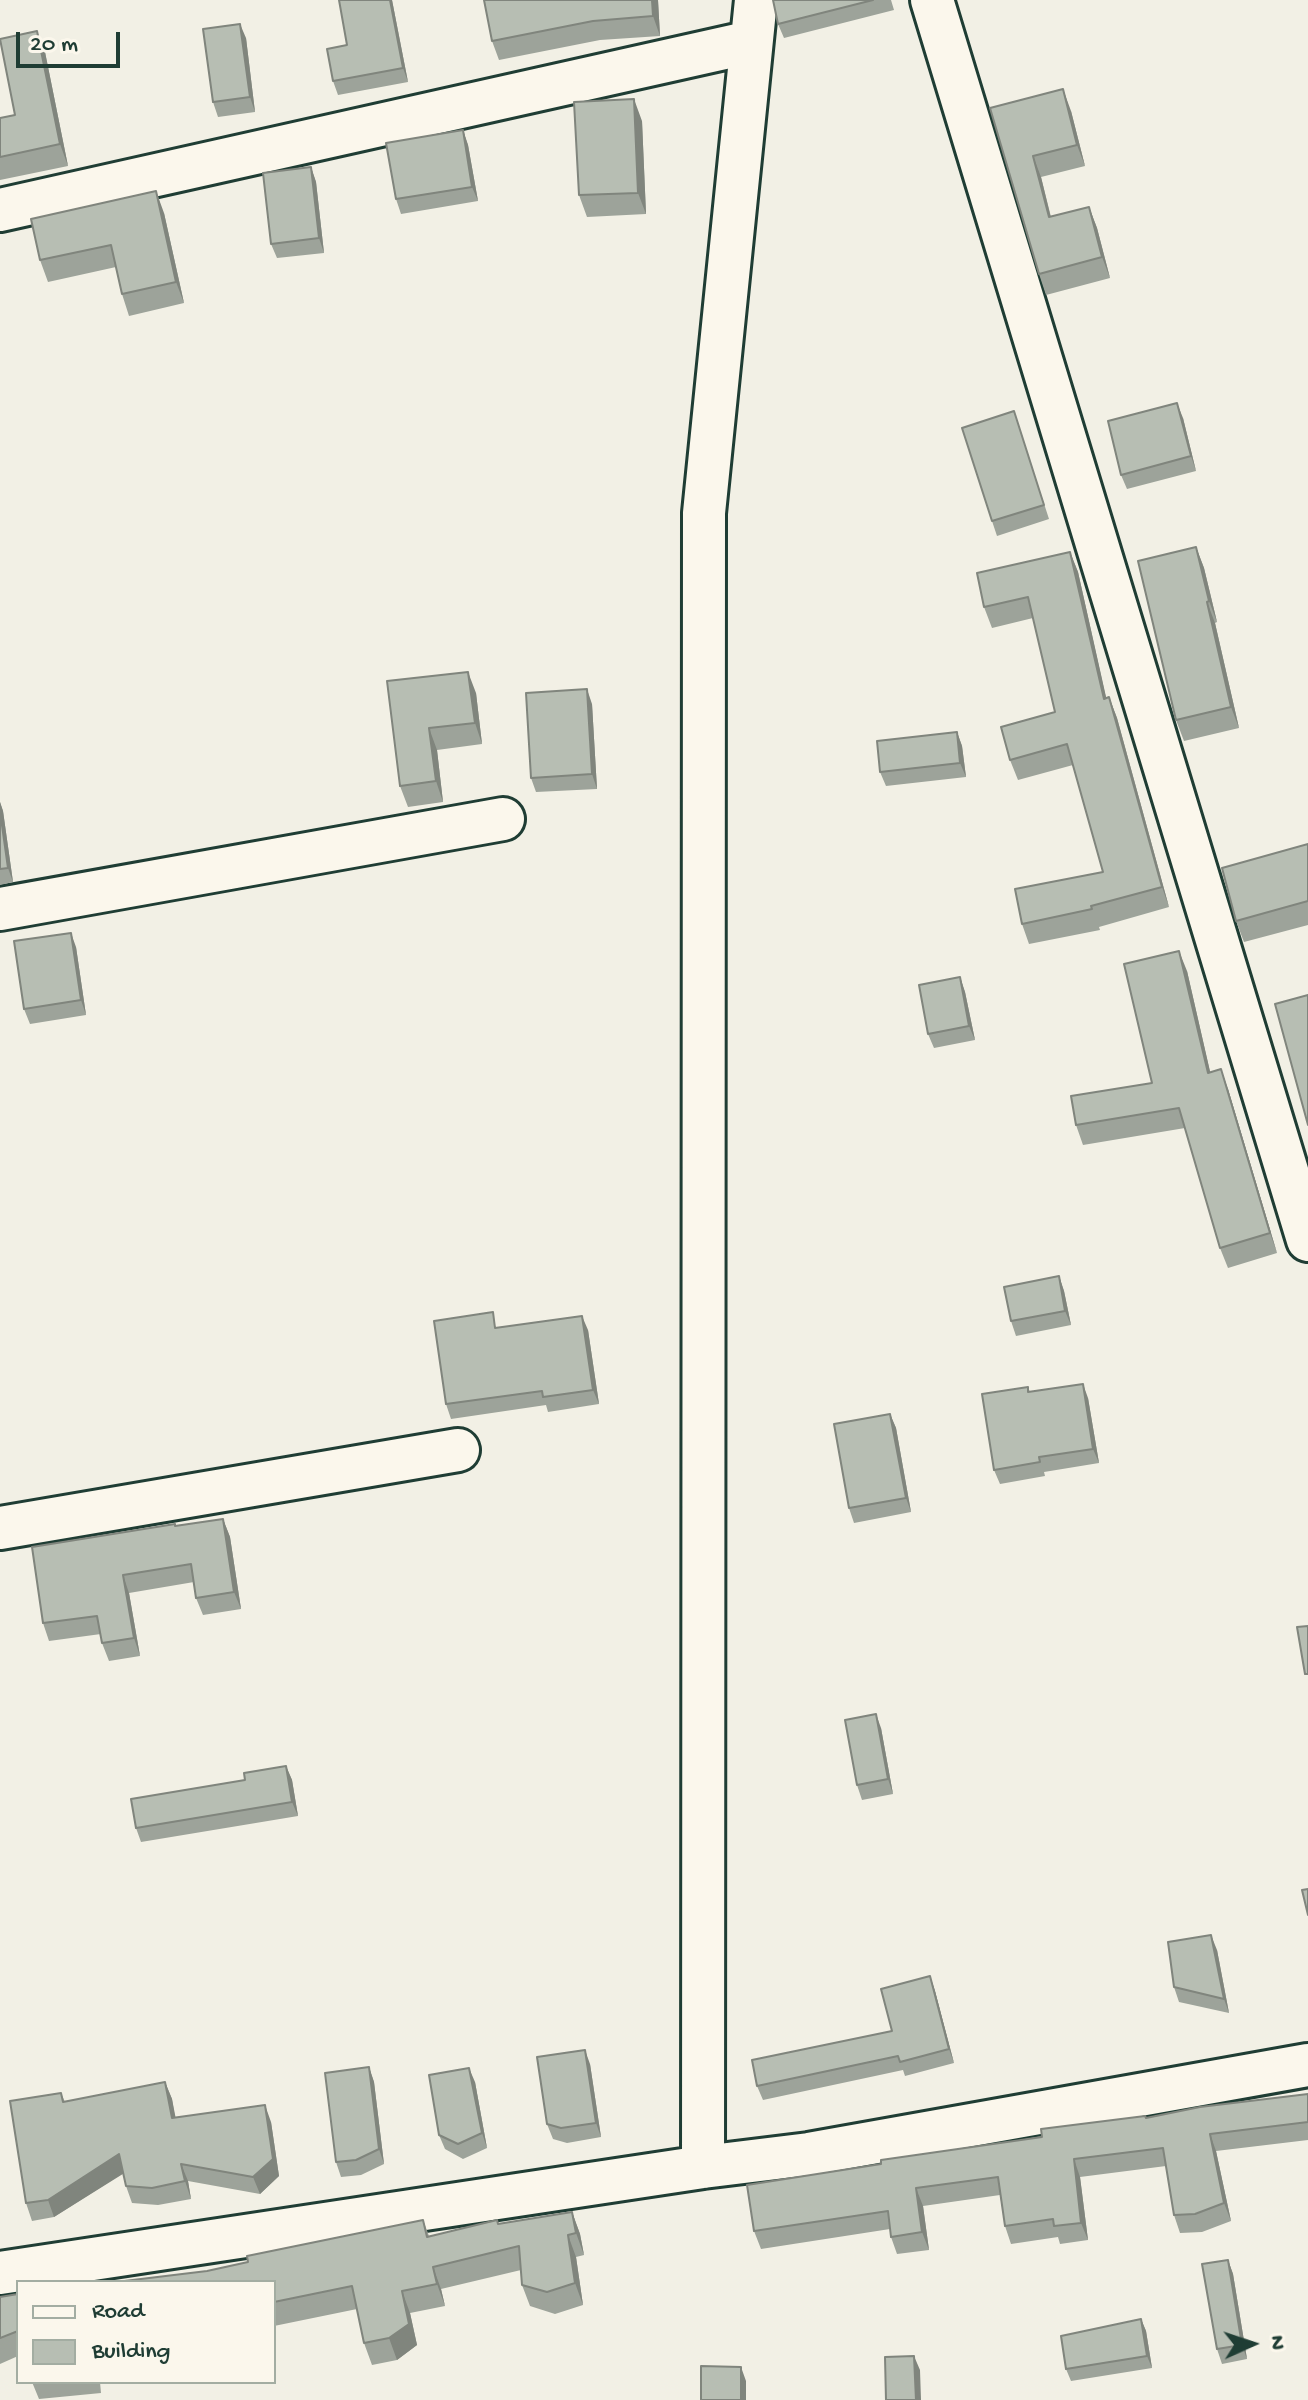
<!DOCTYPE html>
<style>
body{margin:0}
#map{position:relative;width:1308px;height:2400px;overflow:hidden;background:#f2f0e5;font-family:"Gochi Hand",sans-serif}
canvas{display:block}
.legend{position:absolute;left:16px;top:2280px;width:260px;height:104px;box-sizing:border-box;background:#fbf7ec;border:2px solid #a3ada2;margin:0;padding:10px 14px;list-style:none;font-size:24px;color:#1f3d34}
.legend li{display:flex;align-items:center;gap:16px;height:40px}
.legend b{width:40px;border:2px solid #a3ada2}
.north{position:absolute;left:1212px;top:2304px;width:80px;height:80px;-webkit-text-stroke:6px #fbf7ec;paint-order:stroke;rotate:87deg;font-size:22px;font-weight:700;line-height:32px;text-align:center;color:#1f3d34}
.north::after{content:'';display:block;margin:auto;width:28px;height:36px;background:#1f3d34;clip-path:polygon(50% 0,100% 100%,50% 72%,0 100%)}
.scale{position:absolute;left:16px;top:32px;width:104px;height:36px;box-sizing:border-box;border:4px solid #1f3d34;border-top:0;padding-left:10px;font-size:24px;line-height:28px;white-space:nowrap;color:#1f3d34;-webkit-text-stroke:6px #fbf7ec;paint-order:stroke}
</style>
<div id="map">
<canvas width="1308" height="2400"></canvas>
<ul class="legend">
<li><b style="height:10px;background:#fbf7ec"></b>Road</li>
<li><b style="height:22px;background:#b7beb3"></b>Building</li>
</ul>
<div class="north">N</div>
<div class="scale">20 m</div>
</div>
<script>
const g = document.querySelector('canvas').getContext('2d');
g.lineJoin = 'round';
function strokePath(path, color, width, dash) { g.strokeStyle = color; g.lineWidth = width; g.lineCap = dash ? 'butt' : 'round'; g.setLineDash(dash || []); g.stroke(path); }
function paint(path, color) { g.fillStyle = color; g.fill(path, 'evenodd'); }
const minor = new Path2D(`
 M932 0 1308 1240
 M0 210 751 42
 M0 909 503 819
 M0 1528 458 1450
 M703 2167 704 513 756 0
 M0 2273 703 2167 809 2154 1308 2065`);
strokePath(minor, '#1f3d34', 48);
strokePath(minor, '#fbf7ec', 42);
paint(new Path2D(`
 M392 0 408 82 338 95 333 81 347 45Z
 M484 0H658L660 36 600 40 499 60 492 41Z
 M773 0H891L894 10 784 38 778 24Z
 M246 38 255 112 218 117 213 102Z
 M45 52 68 166 0 180V118L15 115Z
 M990 108 1071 111 1085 166 1041 177 1051 217 1089 207 1097 228 1110 278 1046 295 1039 274Z
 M642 121 646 214 587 217 579 195Z
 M463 130 468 145 478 201 401 214 396 199Z
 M311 167 316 182 324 253 277 258 271 244Z
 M164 213 184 303 129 316 122 294 116 267 48 282 40 260Z
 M1014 411 1049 519 997 536 992 521Z
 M1183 418 1196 471 1127 489 1121 475Z
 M1196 547 1204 568 1217 622 1215 623 1239 728 1184 741 1176 720Z
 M1070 552 1078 572 1106 698 1109 697 1117 718 1169 907 1099 927 1100 930 1029 944 1022 924 1103 872 1073 765 1018 780 1010 760 1055 712 1033 618 992 628 984 607Z
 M387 681 476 693 482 744 437 750 443 802 408 807 400 786Z
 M592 704 597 789 536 792 531 778Z
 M957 732 962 746 966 777 886 786 880 772Z
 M0 802 3 811 13 882 0 885Z
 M1308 844V925L1244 942 1236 921Z
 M76 947 86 1015 30 1024 24 1009Z
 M1187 971 1210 1072 1228 1089 1277 1253 1228 1268 1220 1248 1185 1128 1083 1145 1076 1125 1152 1083Z
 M960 977 965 992 975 1040 934 1048 928 1034Z
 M1059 1276 1064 1291 1071 1325 1016 1336 1011 1321Z
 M499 1327 588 1330 599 1404 548 1412 546 1405 451 1419 446 1404Z
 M1028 1387 1030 1392 1088 1398 1099 1463 1044 1472 1045 1476 1000 1484 994 1470Z
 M890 1414 896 1428 911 1512 854 1523 849 1508Z
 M223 1519 230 1537 241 1609 203 1615 196 1598 194 1582 129 1593 140 1656 109 1661 102 1643 101 1634 49 1641 43 1623 175 1526Z
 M881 1728 893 1794 862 1800 857 1785Z
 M286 1766 292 1780 298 1816 141 1842 136 1828 245 1780Z
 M1217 1950 1229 2013 1179 2002 1174 1987Z
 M930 1976 935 1991 954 2063 905 2076 903 2070 763 2100 757 2086 892 2031Z
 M590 2064 601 2137 567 2143 553 2139 547 2124Z
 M369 2067 374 2082 384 2164 361 2175 341 2177 336 2162Z
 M165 2082 172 2099 175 2118 271 2122 279 2176 260 2194 188 2181 191 2199 158 2205 132 2203 126 2186 123 2173 54 2217 32 2221 26 2203 61 2093 65 2102Z
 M475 2082 487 2148 463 2159 445 2149 439 2135Z
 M1308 2094V2140L1216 2151 1231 2221 1202 2232 1180 2233 1174 2215 1166 2166 1080 2177 1088 2240 1060 2244 1058 2237 1011 2244 1005 2226 1000 2195 923 2206 929 2250 897 2254 891 2237 890 2229 761 2249 754 2231 881 2164 1146 2118Z
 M572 2212 580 2234 584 2255 576 2257 583 2305 555 2314 530 2306 522 2285 521 2270 441 2289 445 2306 410 2313 417 2345 397 2360 372 2365 364 2343 357 2309 274 2326V2282L207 2271 248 2262 423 2220 429 2236Z
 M1228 2260 1233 2274 1247 2359 1222 2364 1217 2349Z
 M18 2294V2356L0 2364V2297Z
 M1141 2319 1146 2331 1152 2368 1071 2381 1066 2369Z
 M32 2382H100L101 2393 39 2399Z`), '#9da39a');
paint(new Path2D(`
 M390 0H392L408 82 403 68Z
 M652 0H658L660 36 653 16Z
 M240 24 246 38 255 112 250 97Z
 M37 31 45 52 68 166 60 144Z
 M1063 89 1071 111 1085 166 1077 145Z
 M634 99 642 121 646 214 638 193Z
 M463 130 468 145 478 201 472 187Z
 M1033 156 1041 177 1056 239 1049 217Z
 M311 167 316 182 324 253 319 238Z
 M156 191 164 213 184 303 176 282Z
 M1089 207 1097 228 1110 278 1102 257Z
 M1177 403 1183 418 1196 471 1191 456Z
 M1196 547 1204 568 1217 622 1209 601Z
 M1070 552 1078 572 1111 719 1104 699Z
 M1207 602 1215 623 1239 728 1231 707Z
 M468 672 476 693 482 744 475 723Z
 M587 689 592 704 597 789 592 774Z
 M1109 697 1117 718 1169 907 1162 887Z
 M429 728 437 750 443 802 436 781Z
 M957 732 962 746 966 777 960 763Z
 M0 802 3 811 13 882 8 868 0 811Z
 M71 933 76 947 86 1015 81 1000Z
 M1179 951 1187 971 1215 1093 1208 1073Z
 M960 977 965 992 975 1040 969 1026Z
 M1221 1069 1228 1089 1277 1253 1270 1233Z
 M1059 1276 1064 1291 1071 1325 1065 1311Z
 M582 1316 588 1330 599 1404 593 1390Z
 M1083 1384 1088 1398 1099 1463 1093 1449Z
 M890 1414 896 1428 911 1512 906 1498Z
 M223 1519 230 1537 241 1609 234 1592Z
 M123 1575 129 1593 140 1656 134 1638Z
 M876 1714 881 1728 893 1794 888 1779Z
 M286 1766 292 1780 298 1816 292 1802Z
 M1211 1935 1217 1950 1229 2013 1224 1999Z
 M930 1976 935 1991 954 2063 949 2049Z
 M585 2050 590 2064 601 2137 596 2123Z
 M369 2067 374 2082 384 2164 379 2149Z
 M469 2068 475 2082 487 2148 482 2133Z
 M165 2082 172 2099 179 2135 172 2118Z
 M265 2105 271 2122 279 2176 260 2194 253 2177Z
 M1210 2134 1216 2151 1231 2221 1224 2203Z
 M119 2154 126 2172 54 2217 48 2200Z
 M1074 2159 1080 2177 1088 2240 1081 2223Z
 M181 2164 188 2181 191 2199 185 2181Z
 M916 2188 923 2206 929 2250 922 2232Z
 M572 2212 580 2234 584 2255 576 2233Z
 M568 2235 576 2257 583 2305 575 2283Z
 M1228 2260 1233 2274 1247 2359 1242 2345Z
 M433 2267 441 2289 445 2306 437 2284Z
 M402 2291 410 2313 417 2345 397 2360 389 2338Z
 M1141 2319 1146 2331 1152 2368 1147 2356Z
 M914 2356 920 2370 921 2400H916Z
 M741 2367 746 2381V2400H741Z`), '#80857d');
const building = new Path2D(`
 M339 0H390L403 68 333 81 327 49 347 45Z
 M484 0H652L653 16 593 21 492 41Z
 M773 0H873L778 24Z
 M240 24 250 97 213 102 203 29Z
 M37 31 60 144 0 157V118L15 115 0 39Z
 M1063 89 1077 145 1033 156 1049 217 1089 207 1102 257 1039 274 990 108Z
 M634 99 638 193 579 195 574 102Z
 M463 130 472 187 396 199 386 143Z
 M311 167 319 238 271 244 263 173Z
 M156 191 176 282 122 294 111 245 40 260 31 219Z
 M1177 403 1191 456 1121 475 1108 421Z
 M1014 411 1044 505 992 521 962 428Z
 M1196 547 1209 601 1207 602 1231 707 1176 720 1138 561Z
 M1070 552 1104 699 1109 697 1162 887 1091 906 1092 909 1022 924 1015 889 1103 872 1067 744 1010 760 1001 727 1055 712 1028 597 984 607 977 573Z
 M468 672 475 723 429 728 436 781 400 786 387 681Z
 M587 689 592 774 531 778 526 693Z
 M957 732 960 763 880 772 877 741Z
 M0 811 8 868 0 869Z
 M1308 844V901L1236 921 1222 868Z
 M71 933 81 1000 24 1009 14 941Z
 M1179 951 1208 1073 1221 1069 1270 1233 1220 1248 1179 1108 1076 1125 1071 1096 1152 1083 1124 964Z
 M960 977 969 1026 928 1034 919 985Z
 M1308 995V1125L1275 1004Z
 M1059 1276 1065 1311 1011 1321 1004 1287Z
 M493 1312 495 1328 582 1316 593 1390 543 1397 542 1391 446 1404 434 1321Z
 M1083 1384 1093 1449 1039 1457 1040 1462 994 1470 982 1394 1028 1387V1392Z
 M890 1414 906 1498 849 1508 834 1424Z
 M223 1519 234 1592 196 1598 191 1564 123 1575 134 1638 102 1643 97 1616 43 1623 32 1547 175 1524V1526Z
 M1308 1626V1674H1305L1297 1627Z
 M876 1714 888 1779 857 1785 845 1720Z
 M286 1766 292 1802 136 1828 131 1799 245 1780 244 1773Z
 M1308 1889V1915L1302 1890Z
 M1211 1935 1224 1999 1174 1987 1168 1942Z
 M930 1976 949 2049 900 2062 898 2056 757 2086 752 2060 892 2031 881 1989Z
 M585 2050 596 2123 561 2128 547 2124 537 2057Z
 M369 2067 379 2149 356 2160 336 2162 325 2073Z
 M469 2068 482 2133 458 2144 439 2135 429 2075Z
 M165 2082 172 2118 265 2105 273 2159 253 2177 181 2164 185 2181 152 2188 126 2186 119 2154 48 2200 26 2203 10 2101 61 2093 63 2102Z
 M1308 2094V2122L1210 2134 1224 2203 1195 2214 1174 2215 1163 2148 1074 2159 1081 2223 1054 2226 1053 2219 1005 2226 998 2177 916 2188 922 2232 891 2237 888 2211 754 2231 747 2185 881 2164V2160L1042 2137 1041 2129 1145 2116 1146 2118 1200 2107Z
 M572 2212 576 2233 568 2235 575 2283 547 2292 522 2285 519 2246 433 2267 437 2284 402 2291 409 2324 389 2338 364 2343 352 2286 274 2302V2282H116L207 2271 248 2262 247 2256 423 2220 427 2237 497 2220 498 2224Z
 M1228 2260 1242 2345 1217 2349 1202 2264Z
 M18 2294V2331L0 2338V2297Z
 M1141 2319 1147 2356 1066 2369 1061 2336Z
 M914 2356 916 2400H886L885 2357Z
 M701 2366 741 2367V2400H701Z`);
paint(building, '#b7beb3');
strokePath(building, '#80857d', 2);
</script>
